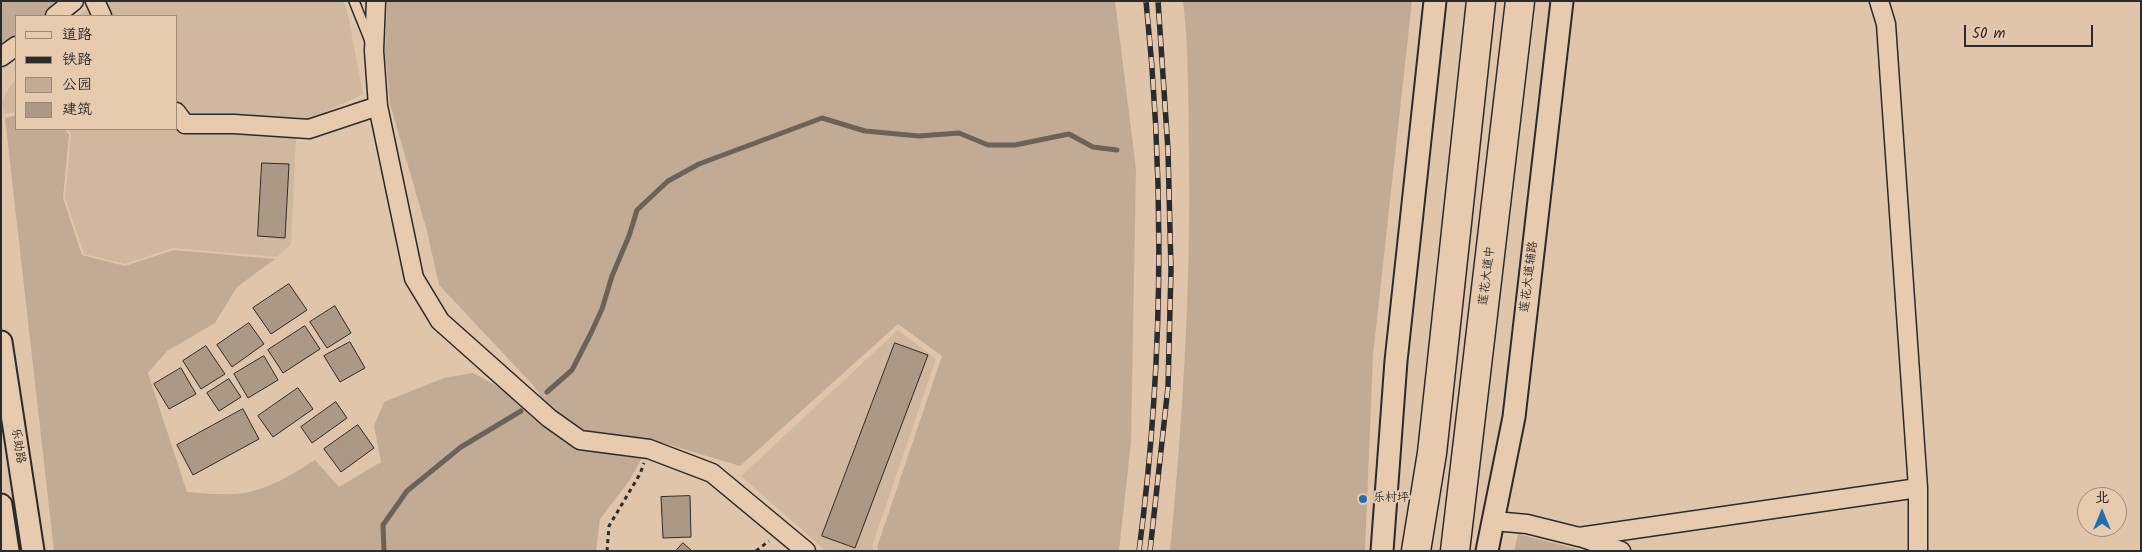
<!DOCTYPE html>
<meta charset="utf-8">
<style>
body{margin:0}
#map{position:relative;width:2142px;height:552px;overflow:hidden;background:#e0c5aa;font-family:Kalam,"LXGW WenKai TC",sans-serif}
canvas{display:block}
.frame{position:absolute;inset:0;border:2px solid #2b2b2b;pointer-events:none}
.legend{position:absolute;left:15px;top:15px;width:162px;height:115px;box-sizing:border-box;background:#e8cbaf;border:1px solid #9c8b7a;margin:0;padding:6px 9px;list-style:none;font-size:15px;color:#2b2b2b}
.legend li{display:flex;align-items:center;gap:10px;height:25px}
.legend b{width:25px;border:1px solid #9c8b7a}
.north{position:absolute;left:2077px;top:487px;width:50px;height:50px;box-sizing:border-box;background:#e8cbaf;border:1px solid #9c8b7a;border-radius:50%;rotate:0deg;font-size:14px;font-weight:700;line-height:20px;text-align:center;color:#2b2b2b}
.north::after{content:'';display:block;margin:auto;width:18px;height:22px;background:#1f6fb2;clip-path:polygon(50% 0,100% 100%,50% 72%,0 100%)}
.scale{position:absolute;left:1964px;top:25px;width:129px;height:22px;box-sizing:border-box;border:2px solid #2b2b2b;border-top:0;padding-left:6px;font-size:15px;line-height:18px;white-space:nowrap;color:#2b2b2b;-webkit-text-stroke:4px #e8cbaf;paint-order:stroke}
</style>
<div id="map">
<canvas width="2142" height="552"></canvas>
<div class="frame"></div>
<ul class="legend">
<li><b style="height:6px;background:#e8cbaf"></b>道路</li>
<li><b style="height:6px;background:#2b2b2b"></b>铁路</li>
<li><b style="height:14px;background:#c2ab94"></b>公园</li>
<li><b style="height:14px;background:#ab9885"></b>建筑</li>
</ul>
<div class="north">北</div>
<div class="scale">50 m</div>
</div>
<script>
const g = document.querySelector('canvas').getContext('2d');
g.lineJoin = 'round';
function paint(path, color) { g.fillStyle = color; g.fill(path, 'evenodd'); }
function strokePath(path, color, width, dash) { g.strokeStyle = color; g.lineWidth = width; g.lineCap = dash ? 'butt' : 'round'; g.setLineDash(dash || []); g.stroke(path); }
function label(font, color, halo, rows, align = 'center') {
  g.font = font + ' Kalam,"LXGW WenKai TC",sans-serif'; g.lineWidth = 4.5; g.setLineDash([]); g.textBaseline = 'middle'; g.strokeStyle = halo; g.fillStyle = color; for (const [text, x, y, turn = 0] of rows) {
    g.save(); g.translate(x, y); g.rotate((+turn || 0) * Math.PI / 180); g.textAlign = isNaN(turn) ? turn : align; if (halo) g.strokeText(text, 0, 0); g.fillText(text, 0, 0); g.restore();
  }
}
paint(new Path2D(`
 M98 1H343L347 10 363 94 309 120H297L291 244 277 257 173 248 125 264 84 254 65 198 71 134 67 129H176V16H78Z
 M16 79V112L4 114 2 102 9 88Z
 M898 330 936 359 872 546 874 551H826L741 476Z`), '#d0b89f');
paint(new Path2D(`
 M1 1H67L47 16H16V40L1 50Z
 M387 1H1115L1136 169 1131 442 1119 551H879L877 547 942 356 898 324 740 466 667 444 580 430 550 410 533 385 439 285 427 231 390 104 385 53Z
 M1183 1H1412L1373 355 1365 551H1170C1183 417 1191 283 1189 149 1188 100 1189 50 1183 1Z
 M16 115V129H64L69 134 63 198 82 255 125 266 174 250 275 259 237 287 215 323 167 351 148 373 187 492C210 494 238 497 260 489 280 482 298 471 315 460L339 487 381 462 374 426 384 402 444 378 473 373 508 392 582 448 642 458 629 481 600 519 596 551H54L5 118Z
 M1518 534 1585 551H1514Z`), '#c2ab94');
strokePath(new Path2D(`
 M547 392 572 370 591 333 602 309 612 276 629 236 637 210 668 181 699 164 822 118 865 131 919 136 959 133 988 145H1015L1069 134 1093 147 1117 150
 M384 551 383 525 407 491 461 447 521 411`), '#6b6258', 5);
const building = new Path2D(`
 M262 163 289 164 285 238 258 236Z
 M289 284 307 310 271 334 253 308Z
 M335 306 351 333 327 348 310 322Z
 M249 323 264 344 232 367 217 345Z
 M305 326 320 349 283 373 268 350Z
 M350 342 365 368 340 382 324 356Z
 M895 343 928 355 855 548 822 536Z
 M206 346 225 374 201 389 183 361Z
 M264 356 278 380 248 398 234 374Z
 M181 368 196 394 169 409 154 384Z
 M229 379 241 397 219 411 207 393Z
 M298 388 313 409 273 437 258 416Z
 M336 402 347 418 312 443 301 427Z
 M243 409 259 439 193 475 177 445Z
 M358 425 374 448 341 472 324 449Z
 M690 496 691 537 663 538 661 497Z
 M683 543 692 551H676Z`);
paint(building, '#ab9885');
strokePath(building, '#2b2b2b', 1);
const service = new Path2D(`
 M354 1 370 41`);
const minor = new Path2D(`
 M95 1 102 16
 M376 1 374 51 378 106
 M1879 1 1886 24 1918 488V551
 M55 16 74 1
 M1 57 16 46
 M176 112 185 124H234L309 129 378 106 414 278 440 321 549 418 580 440 649 449 712 473 806 551
 M1494 521 1527 524 1579 537 1918 488
 M1583 538 1621 551`);
const tertiary = new Path2D(`
 M1 342 33 551
 M1 505 8 551
 M1382 551 1396 361 1435 1
 M1487 551 1514 417 1562 1`);
const primary = new Path2D(`
 M1416 551 1432 453 1481 1
 M1455 551 1520 1`);
strokePath(service, '#2b2b2b', 12);
strokePath(minor, '#2b2b2b', 21);
strokePath(tertiary, '#2b2b2b', 25);
strokePath(primary, '#2b2b2b', 31);
strokePath(new Path2D(`
 M607 551 609 526 640 474 644 463
 M756 551 769 541`), '#2b2b2b', 3, [4, 4]);
strokePath(service, '#e8cbaf', 9);
strokePath(minor, '#e8cbaf', 18);
strokePath(tertiary, '#e8cbaf', 21);
strokePath(primary, '#e8cbaf', 28);
const rail = new Path2D(`
 M1139 551C1163 369 1165 184 1146 1
 M1150 551 1168 387 1171 270 1168 150 1158 1`);
strokePath(rail, '#2b2b2b', 5.5);
strokePath(rail, '#e8cbaf', 4, [11]);
for (const [x, y, r, color] of [
 [1363,499,5,"#1f6fb2"]
]) { const dot = new Path2D(); dot.arc(x, y, r, 0, 2 * Math.PI); g.fillStyle = color; g.fill(dot); strokePath(dot, '#e8cbaf', 2); }
label('12px', '#2b2b2b', '#e8cbaf', [
 ["莲花大道中",1488,276,-83],
 ["莲花大道辅路",1530,277,-83],
 ["乐助路",17,446,81]
]);
label('12px', '#2b2b2b', '#e8cbaf', [
 ["乐村坪",1373,499]
], 'left');
</script>
